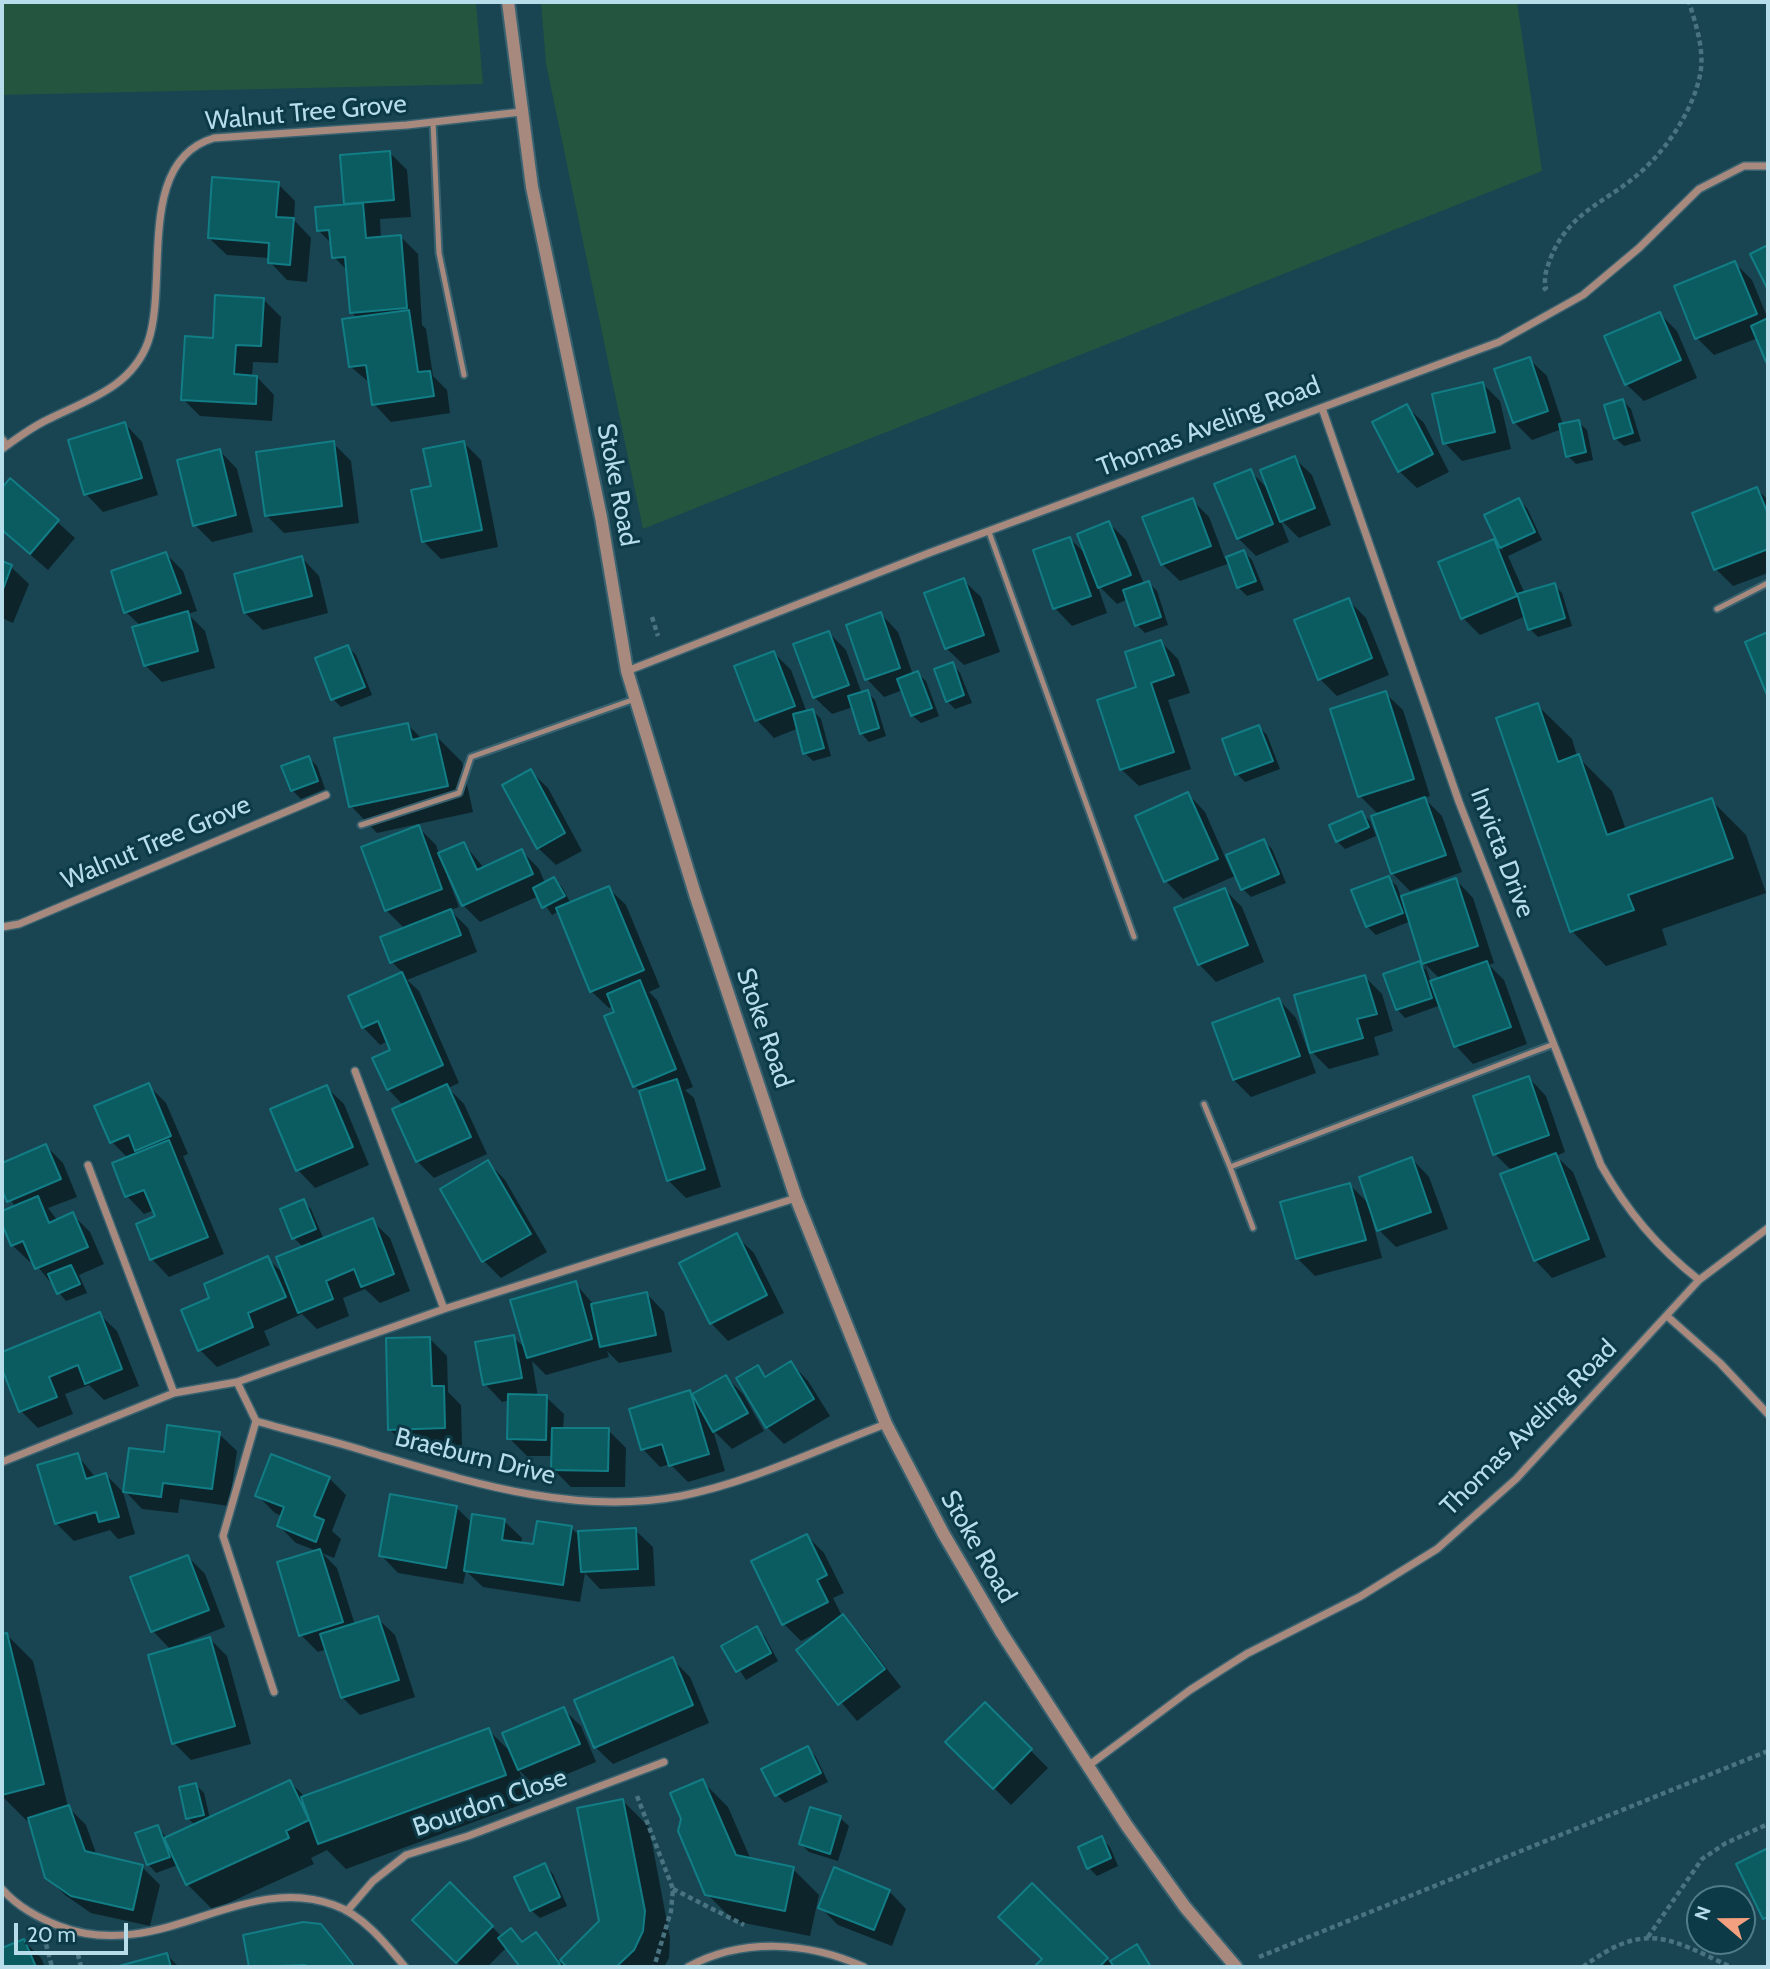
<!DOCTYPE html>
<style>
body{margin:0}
#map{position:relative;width:1770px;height:1969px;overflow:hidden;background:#194452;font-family:Cabin,sans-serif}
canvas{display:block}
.frame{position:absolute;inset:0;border:4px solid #b7dcea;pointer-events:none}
.north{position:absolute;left:1686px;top:1885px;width:70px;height:70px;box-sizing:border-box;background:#0c3a47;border:2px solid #507b88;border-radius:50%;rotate:290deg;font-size:19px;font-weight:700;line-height:28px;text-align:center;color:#b7dcea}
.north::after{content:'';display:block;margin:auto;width:24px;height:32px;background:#f2a07f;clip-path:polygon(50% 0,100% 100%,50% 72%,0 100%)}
.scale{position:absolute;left:14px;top:1923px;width:114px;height:32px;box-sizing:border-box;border:4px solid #b7dcea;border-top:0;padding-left:9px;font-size:21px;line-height:24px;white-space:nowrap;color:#b7dcea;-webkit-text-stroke:5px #0c3a47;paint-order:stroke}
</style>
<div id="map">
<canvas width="1770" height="1969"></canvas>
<div class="frame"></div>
<div class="north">N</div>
<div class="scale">20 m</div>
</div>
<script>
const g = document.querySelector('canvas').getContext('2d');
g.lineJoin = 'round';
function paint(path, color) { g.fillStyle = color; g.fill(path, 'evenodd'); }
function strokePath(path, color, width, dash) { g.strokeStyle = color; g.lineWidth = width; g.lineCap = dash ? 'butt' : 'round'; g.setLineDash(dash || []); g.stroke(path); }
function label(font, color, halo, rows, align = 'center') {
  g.font = font + ' Cabin,sans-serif'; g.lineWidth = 6; g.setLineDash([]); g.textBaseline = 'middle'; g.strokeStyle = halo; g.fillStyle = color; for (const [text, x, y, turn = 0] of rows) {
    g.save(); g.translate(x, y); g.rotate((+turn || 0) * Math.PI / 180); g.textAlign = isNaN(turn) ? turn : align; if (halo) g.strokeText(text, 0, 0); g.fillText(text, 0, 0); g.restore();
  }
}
paint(new Path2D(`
 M2 2H476L483 84 2 95Z
 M541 2H1517L1542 171 643 529 546 64Z`), '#23553f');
paint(new Path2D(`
 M390 153 407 170 411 217 380 219 381 239 401 237 418 254 422 325 426 329 433 376 447 390 450 413 391 422 374 404 371 384 351 367 358 319 351 312 348 271 334 257 332 244 319 231 346 207 342 156Z
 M278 184 295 201 294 220 311 238 307 282 287 280 270 262V258L227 255 209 238Z
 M1735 263 1752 280 1768 319V362L1758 338 1714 355 1697 338Z
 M263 299 281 317 278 363 253 362 252 377H257L274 395 272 421 200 416 183 399 215 339Z
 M1660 314 1677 331 1697 378 1644 401 1626 384Z
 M1529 359 1547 376 1563 425 1578 422 1587 430 1593 460 1576 464 1568 456 1562 429 1532 440 1514 422Z
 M1483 384 1500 401 1511 449 1462 461 1445 443Z
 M1623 401 1631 409 1641 441 1624 446 1615 438Z
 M1406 406 1424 423 1449 472 1417 488 1399 471Z
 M125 424 142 442 158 495 103 512 86 494Z
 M333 443 351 461 359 523 284 533 267 516Z
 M464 443 481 460 498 547 441 559 423 541 433 488Z
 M220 451 237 469 253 532 212 542 195 525Z
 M1294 458 1312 475 1331 525 1299 538 1280 519 1289 542 1256 556 1238 538 1250 471 1270 491Z
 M11 480 75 538 48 570 2 530V491Z
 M1757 489 1768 500V573L1733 586 1716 569Z
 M1192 500 1209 517 1225 559 1244 552 1252 560 1264 590 1247 596 1239 588 1230 563 1180 581 1162 564Z
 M1518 500 1527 508 1542 540 1508 556 1525 594 1554 585 1562 593 1572 626 1538 637 1530 629 1526 616 1480 635 1463 618 1493 541 1503 551 1487 515Z
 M1109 523 1126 540 1144 584 1149 583 1157 591 1168 625 1145 633 1137 625 1126 600 1117 604 1097 584 1107 613 1072 626 1055 608 1035 551 1070 539 1088 556Z
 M166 554 183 571 197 611 188 614 205 631 215 668 162 682 145 665 141 626 126 612Z
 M302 558 319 576 328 613 263 630 245 613Z
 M2 563 11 567 29 584 13 623 2 618Z
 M963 580 981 597 1000 652 964 665 946 648Z
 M1348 600 1366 618 1389 675 1337 696 1320 679Z
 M881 614 898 632 913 675 917 673 926 681 939 716 921 723 912 715 903 690 884 697 867 679Z
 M829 633 846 650 862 694 867 692 875 700 886 736 869 742 861 733 853 707 832 714 814 697Z
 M1161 642 1178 659 1190 693 1168 700 1191 769 1139 786 1121 769 1138 688Z
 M348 647 356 655 372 695 341 707 333 699Z
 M774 653 791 670 807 713 813 711 821 719 831 756 813 761 805 753 799 728 774 738 757 720Z
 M952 664 960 673 972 703 955 709 947 701Z
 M1385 693 1403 710 1430 796 1424 798 1442 816 1462 872 1410 891 1392 873 1379 815 1360 796Z
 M1537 705 1572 739 1577 756 1612 791 1626 830 1712 801 1746 835 1766 893 1662 929 1667 945 1606 966 1572 931 1498 719Z
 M408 725 422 739 436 736 462 762 473 812 377 833 351 806Z
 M1259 727 1267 735 1280 769 1245 782 1237 774Z
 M309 758 317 766 325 789 301 799 292 790Z
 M530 771 548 788 582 851 556 865 538 848Z
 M1188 794 1205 812 1232 873 1264 841 1272 849 1286 883 1251 897 1243 889 1237 875 1183 899 1166 881 1138 817Z
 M1361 813 1370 821 1376 836 1345 849 1337 841Z
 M418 827 436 845 439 854 464 844 484 868 522 851 539 869 545 883 554 879 562 887 571 904 608 888 626 905 660 987 649 992 657 1000 693 1087 685 1090 694 1098 721 1187 686 1198 668 1180 641 1092 635 1086 617 1013 614 1006 609 1008 591 991 559 911 552 915 539 896 480 922 463 905 450 875 447 876 459 907 450 910 468 928 477 952 407 980 419 991 459 1083 448 1088 464 1104 487 1154 434 1178 417 1161 404 1106 388 1089 374 1058 393 1050 388 1041 380 1045 363 1027 350 997 403 973 392 962 405 929 386 910Z
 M1388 878 1397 886 1401 898 1456 880 1473 898 1494 963 1489 965 1504 980 1527 1044 1473 1064 1456 1046 1441 1005 1405 1018 1397 1009 1419 963 1426 970 1411 921 1376 935 1367 926ZM1425 964 1441 980 1431 983Z
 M1225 890 1242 907 1264 962 1216 982 1199 964Z
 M1365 977 1382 994 1393 1031 1374 1037 1379 1055 1329 1069 1310 1050Z
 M1279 1000 1296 1018 1316 1073 1251 1097 1234 1080Z
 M1529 1078 1546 1096 1565 1152 1556 1156 1573 1172 1606 1257 1552 1278 1535 1260 1512 1171 1495 1154Z
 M148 1085 166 1103 188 1154 183 1156 224 1254 169 1277 152 1259 138 1225 157 1217 154 1210 144 1214 127 1196 128 1158 112 1142Z
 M326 1087 344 1104 369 1165 315 1188 298 1170Z
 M46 1146 63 1163 77 1197 48 1208 58 1221 73 1215 90 1232 104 1264 79 1275 87 1293 66 1301 33 1261 30 1262 12 1245 2 1220V1213L15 1207 2 1185V1165Z
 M1412 1159 1429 1177 1448 1229 1396 1247 1379 1230 1374 1215 1371 1216 1382 1258 1315 1276 1297 1258 1350 1185 1370 1205Z
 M488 1162 505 1180 547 1252 501 1278 484 1261Z
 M303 1201 311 1209 324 1240 372 1221 390 1238 410 1291 380 1303 365 1289 343 1298 349 1316 317 1329 302 1314 264 1331 270 1345 217 1367 200 1350 212 1299 268 1259 286 1276 304 1248 294 1238Z
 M736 1236 754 1253 784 1313 728 1341 711 1323Z
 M575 1283 594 1305 647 1294 664 1312 672 1352 619 1363 607 1351 609 1357 546 1375 532 1361 538 1397H546L564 1414 563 1429 608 1430 626 1448 625 1487H571L553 1469V1456H527L509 1438 510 1400 502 1402 485 1384 513 1337 526 1349Z
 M99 1314 117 1331 139 1386 104 1400 89 1385 65 1394 73 1414 38 1428 21 1411 2 1365V1353Z
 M429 1338 447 1356 448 1392 461 1405 462 1445 408 1447 390 1430Z
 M791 1363 808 1381 830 1416 784 1444 767 1427 757 1367 768 1377Z
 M726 1377 743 1394 764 1431 732 1449 713 1430 725 1471 688 1482 670 1464 660 1467 643 1449 631 1410 690 1392 693 1395Z
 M219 1434 237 1451 229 1506 180 1499 178 1513 142 1509 125 1491 166 1454Z
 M77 1455 96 1478 106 1475 123 1492 135 1534 118 1539 110 1530 74 1541 56 1523Z
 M329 1478 346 1495 332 1531 341 1539 334 1558 322 1553 337 1568 355 1625 377 1618 395 1635 415 1697 360 1715 342 1697 327 1649 318 1652 301 1635 317 1551 296 1543 279 1526 282 1516 275 1513 257 1495Z
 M457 1508 472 1523 504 1521 522 1538 521 1544 535 1546 571 1528 581 1537 635 1530 653 1547 655 1586 600 1589 585 1573 580 1602 483 1587 466 1571 463 1584 398 1573 381 1555Z
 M807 1536 824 1553 844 1593 833 1598 842 1616 860 1634 901 1687 857 1721 798 1651 820 1631 801 1641 784 1624Z
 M188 1557 205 1574 225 1627 184 1643 185 1646 210 1639 227 1656 251 1744 191 1760 174 1743 171 1650 153 1631Z
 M757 1628 765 1637 778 1661 746 1680 724 1646Z
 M7 1635 33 1661 68 1807 86 1825 97 1856 142 1867 160 1885 150 1926 91 1913 65 1895 47 1877 30 1820 27 1821 2 1796V1636Z
 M672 1659 690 1677 709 1723 613 1764 595 1747Z
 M985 1705 1048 1768 1011 1805 948 1742Z
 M563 1709 581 1726 596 1762 536 1787 519 1770 531 1801 346 1869 327 1850 311 1858 314 1864 213 1910 187 1884 178 1865 156 1873 148 1864 157 1827 167 1838 195 1825 188 1818 196 1785 204 1793 210 1819 290 1782 305 1797 488 1730 513 1754Z
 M808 1748 816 1757 828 1782 785 1803 777 1795Z
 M702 1781 728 1807 751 1860 793 1869 819 1895 810 1936 734 1921 707 1894Z
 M623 1801 649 1827 670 1938 669 1958 664 1967H569L564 1962 565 1967H522L507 1947 487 1967H462L415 1920 450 1884 502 1937 511 1930 524 1943 536 1934 561 1962 601 1922Z
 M840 1818 849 1826 838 1861 809 1852 801 1844Z
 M1102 1839 1110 1847 1118 1866 1097 1876 1089 1868Z
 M1768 1850V1922L1738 1865Z
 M545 1865 553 1874 567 1906 540 1918 531 1910Z
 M1032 1885 1111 1963 1136 1946 1152 1967H1036L1044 1959Z
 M889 1891 906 1909 892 1946 838 1925 820 1907Z
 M320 1925 357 1967H251L245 1936Z
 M24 1941 41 1958 45 1967H2V1950Z
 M167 1955 179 1967H122Z`), '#0007');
const building = new Path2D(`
 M390 151 394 200 344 204 340 155Z
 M212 177 279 182 276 217 294 218 290 265 268 263 269 243 208 238Z
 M363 203 366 238 401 235 407 308 350 313 345 257 332 258 329 230 317 231 315 207Z
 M1768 245V290L1750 254Z
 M1735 261 1757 314 1695 339 1674 286Z
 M215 295 264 298 261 346 236 345 234 374 257 376 256 404 181 400 185 336 213 338Z
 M409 310 418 372 430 371 434 396 372 405 366 365 349 367 342 319Z
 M1660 312 1681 360 1625 385 1604 336Z
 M1768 318V361L1766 362 1751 326Z
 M1530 357 1548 411 1513 423 1494 369Z
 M1483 382 1495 432 1443 444 1432 394Z
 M1623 399 1633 433 1614 439 1604 405Z
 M1407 404 1433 454 1398 472 1372 422Z
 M1579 420 1586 452 1566 457 1559 424Z
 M125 422 142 478 84 495 68 440Z
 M334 441 342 506 265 516 256 452Z
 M464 441 482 530 422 542 411 490 431 486 423 449Z
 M220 449 236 515 193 526 177 460Z
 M1295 456 1315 508 1280 522 1260 470Z
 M1251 469 1273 524 1237 539 1214 484Z
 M10 478 59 520 30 554 2 530V488Z
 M1757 487 1768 514V549L1714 570 1692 513Z
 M1193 498 1211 546 1161 565 1142 517Z
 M1519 498 1535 532 1500 548 1484 515Z
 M1109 521 1131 575 1098 588 1077 534Z
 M1070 537 1091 596 1053 609 1033 550Z
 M1494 539 1517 596 1461 619 1438 562Z
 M1244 550 1256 581 1237 588 1226 557Z
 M166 552 181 593 124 613 111 571Z
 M302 556 312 596 244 613 234 574Z
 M2 561 12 565 2 592Z
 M964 578 984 635 945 649 924 593Z
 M1149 581 1161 617 1135 626 1123 590Z
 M1555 583 1565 618 1528 630 1517 594Z
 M1349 598 1372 658 1318 680 1294 620Z
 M188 611 198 651 144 666 132 627Z
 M881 612 900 668 865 680 846 625Z
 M829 631 849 685 813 698 793 644Z
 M1768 632V695H1767L1745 642Z
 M1161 640 1174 675 1151 683 1174 752 1120 770 1097 700 1136 687 1125 652Z
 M348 645 365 687 331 700 315 658Z
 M774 651 795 706 755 721 734 666Z
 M953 662 964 695 946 702 934 669Z
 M918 671 932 708 911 716 897 679Z
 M868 690 879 728 860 734 848 696Z
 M1386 691 1414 779 1358 797 1330 709Z
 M1538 703 1558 762 1579 754 1607 835 1712 798 1733 858 1628 895 1634 910 1570 932 1496 718Z
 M813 709 824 748 803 754 793 714Z
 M408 723 412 740 436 734 448 786 349 807 334 738Z
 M1259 725 1273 761 1235 775 1222 739Z
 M309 756 318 781 291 791 281 766Z
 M531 769 565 833 537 849 502 785Z
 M1188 792 1218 859 1164 882 1135 816Z
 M1425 797 1446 855 1391 874 1371 816Z
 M1362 811 1369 827 1336 842 1329 825Z
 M419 825 442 889 385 911 361 847Z
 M1264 839 1279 874 1241 890 1226 855Z
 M464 842 477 870 522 849 533 874 462 906 438 853Z
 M1389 876 1403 913 1366 927 1351 890Z
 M554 877 565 896 542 908 533 888Z
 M1456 878 1478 946 1422 964 1401 896Z
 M609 886 644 970 590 992 556 908Z
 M1225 888 1248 945 1198 965 1174 908Z
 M451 909 461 935 390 963 380 937Z
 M1420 961 1432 998 1396 1010 1383 974Z
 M1487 961 1511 1027 1454 1047 1430 981Z
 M402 972 443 1065 387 1090 372 1058 390 1050 378 1021 362 1028 348 996Z
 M1365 975 1377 1014 1357 1019 1363 1038 1310 1053 1294 995Z
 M640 980 676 1069 633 1087 604 1016 614 1012 607 994Z
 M1279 998 1300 1056 1233 1080 1212 1023Z
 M1529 1076 1549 1135 1493 1155 1473 1096Z
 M677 1079 705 1169 667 1181 639 1091Z
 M149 1083 171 1136 135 1151 129 1135 110 1143 94 1106Z
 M447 1084 471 1137 416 1162 392 1109Z
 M327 1085 353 1147 296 1171 270 1109Z
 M169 1140 208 1237 150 1260 136 1224 155 1216 144 1190 125 1197 112 1163Z
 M46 1144 61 1179 7 1202 2 1190V1163Z
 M1556 1153 1589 1239 1534 1261 1500 1174Z
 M1412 1157 1431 1212 1377 1231 1359 1177Z
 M488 1160 531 1234 482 1262 440 1189Z
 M1350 1183 1366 1240 1296 1259 1280 1202Z
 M38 1196 49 1223 73 1212 88 1247 35 1269 23 1241 11 1246 2 1224V1211Z
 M304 1199 316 1229 292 1239 280 1209Z
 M373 1218 394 1274 361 1287 354 1269 326 1281 333 1299 298 1313 276 1257Z
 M737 1233 767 1295 710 1324 679 1263Z
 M268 1256 286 1297 248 1313 253 1327 198 1351 181 1310 209 1298 204 1284Z
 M71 1265 80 1284 57 1294 48 1274Z
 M576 1281 592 1339 527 1358 510 1300Z
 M647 1292 656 1335 600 1347 591 1304Z
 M100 1312 122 1369 85 1384 78 1365 49 1377 57 1397 19 1412 2 1369V1352Z
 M514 1335 522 1378 483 1385 475 1342Z
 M430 1337 432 1386H444L445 1428 388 1430 386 1338Z
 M791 1361 814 1399 766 1428 736 1378 758 1365 765 1377Z
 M726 1375 748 1413 713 1432 692 1394Z
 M690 1390 709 1454 669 1466 662 1444 641 1450 629 1409Z
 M508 1394 547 1395 546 1440 507 1439Z
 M167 1425 220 1432 212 1489 163 1483 161 1497 123 1492 129 1448 164 1452Z
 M552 1428H609L608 1471 551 1470Z
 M78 1453 86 1479 106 1473 119 1517 99 1522 96 1512 55 1524 37 1465Z
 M271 1454 330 1477 314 1516 324 1520 316 1542 277 1526 284 1507 255 1496Z
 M390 1494 457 1506 446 1568 379 1556Z
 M472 1514 505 1519 502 1540 533 1544 537 1521 572 1526 563 1585 464 1571Z
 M636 1528 638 1569 581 1572 578 1531Z
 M807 1534 827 1575 817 1580 828 1602 782 1625 751 1561Z
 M320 1549 343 1622 299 1636 277 1562Z
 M188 1555 209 1610 151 1632 130 1577Z
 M843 1614 885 1669 838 1705 796 1650Z
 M378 1616 399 1680 341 1698 320 1634Z
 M757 1626 771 1653 736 1672 721 1646Z
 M7 1633 44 1784 2 1795V1634Z
 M210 1637 235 1726 172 1744 148 1655Z
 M673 1657 693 1705 594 1748 574 1700Z
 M985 1702 1032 1749 993 1789 945 1742Z
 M564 1707 580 1744 518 1770 502 1733Z
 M489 1728 506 1775 318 1844 301 1797Z
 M808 1746 821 1773 775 1796 761 1769Z
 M703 1779 736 1855 794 1867 785 1911 705 1895 678 1831 681 1819 670 1793Z
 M290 1780 309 1820 286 1831 289 1838 186 1885 164 1838Z
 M196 1783 204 1815 186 1819 179 1787Z
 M623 1799 645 1911 643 1931 634 1950 616 1967H567L560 1960 599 1921 577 1808Z
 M69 1805 85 1851 143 1865 133 1910 71 1896 45 1878 28 1818Z
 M810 1807 841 1816 830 1854 799 1844Z
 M158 1825 170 1857 147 1865 135 1833Z
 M1102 1836 1111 1858 1087 1869 1078 1847Z
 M1768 1848V1917L1763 1919 1736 1864Z
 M545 1863 560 1897 530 1911 514 1877Z
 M834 1867 890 1890 874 1930 818 1908Z
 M450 1882 493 1926 456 1963 412 1920Z
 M1032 1883 1108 1958 1099 1967H1034L1042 1959 998 1917Z
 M303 1922 321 1924 355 1967H307L305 1965 249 1967 243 1935Z
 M511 1928 522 1942 536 1932 560 1964 556 1967H520L498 1938Z
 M24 1939 36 1967H2V1948Z
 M1137 1944 1151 1967H1114L1110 1961Z
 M167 1953 171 1967H115Z`);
paint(building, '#0b5c61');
strokePath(building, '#127d85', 2);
const service = new Path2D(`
 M433 122 439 253 464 375
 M2 438 8 445
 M989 532 1134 937
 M1717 609 1768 583
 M361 825 459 793 471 757 635 699
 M1204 1104 1230 1167 1554 1044
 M1230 1167 1253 1228`);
const minor = new Path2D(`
 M1322 408 1459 802 1601 1165C1627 1211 1657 1247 1699 1280
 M2 449C17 438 33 426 51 418 90 399 132 386 148 342 169 282 135 161 214 138L407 125 521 112
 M627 671 929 553 1499 342 1583 295 1639 248 1699 189 1744 166H1768
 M2 927 19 924 326 795
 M88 1165 174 1393
 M444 1309 796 1198
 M1667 1316 1720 1363 1768 1414
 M237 1382 256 1421C293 1432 331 1440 368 1452 470 1482 573 1516 681 1496 751 1482 819 1449 886 1424
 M256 1421 223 1536 274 1692
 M2 1462 174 1393 237 1382 444 1309 355 1071
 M1088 1766 1190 1690 1248 1653 1361 1596 1437 1549 1516 1479 1699 1280 1768 1228
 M2 1889C18 1907 37 1917 59 1926 160 1965 241 1871 334 1905 363 1915 386 1944 405 1967
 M347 1911 373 1881 406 1855 468 1836 664 1762
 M688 1967C743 1937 809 1942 864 1967`);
const tertiary = new Path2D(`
 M508 2 532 187 601 517 627 671 695 894 796 1198 886 1424 943 1533 1001 1632 1127 1826 1185 1907 1236 1967`);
strokePath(service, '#396270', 9);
strokePath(minor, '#396270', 10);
strokePath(tertiary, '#396270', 16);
strokePath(new Path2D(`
 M1543 290 1546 288C1543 277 1547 268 1551 257 1571 208 1612 201 1646 167 1670 144 1693 109 1700 75 1705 51 1696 25 1689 2
 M652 617 658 636
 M637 1796 673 1889 671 1911 654 1967
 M673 1889 744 1925
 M1648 1937 1702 1859 1726 1843 1768 1824
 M46 1944 52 1967
 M78 1954 81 1967
 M1259 1957 1768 1751
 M1583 1967C1645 1921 1667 1937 1731 1967`), '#4a7381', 4.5, [5, 3.5]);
strokePath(service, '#a7897e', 5);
strokePath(minor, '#a7897e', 7);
strokePath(tertiary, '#a7897e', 12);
label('26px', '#b7dcea', '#0c3a47', [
 ["Walnut Tree Grove",306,113,-5],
 ["Thomas Aveling Road",1209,427,-21],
 ["Stoke Road",617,485,79],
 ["Walnut Tree Grove",156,843,-23],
 ["Invicta Drive",1502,853,69],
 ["Stoke Road",764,1028,71],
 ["Thomas Aveling Road",1529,1428,-45],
 ["Braeburn Drive",475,1457,14],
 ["Stoke Road",978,1547,60],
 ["Bourdon Close",490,1803,-19]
]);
</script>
